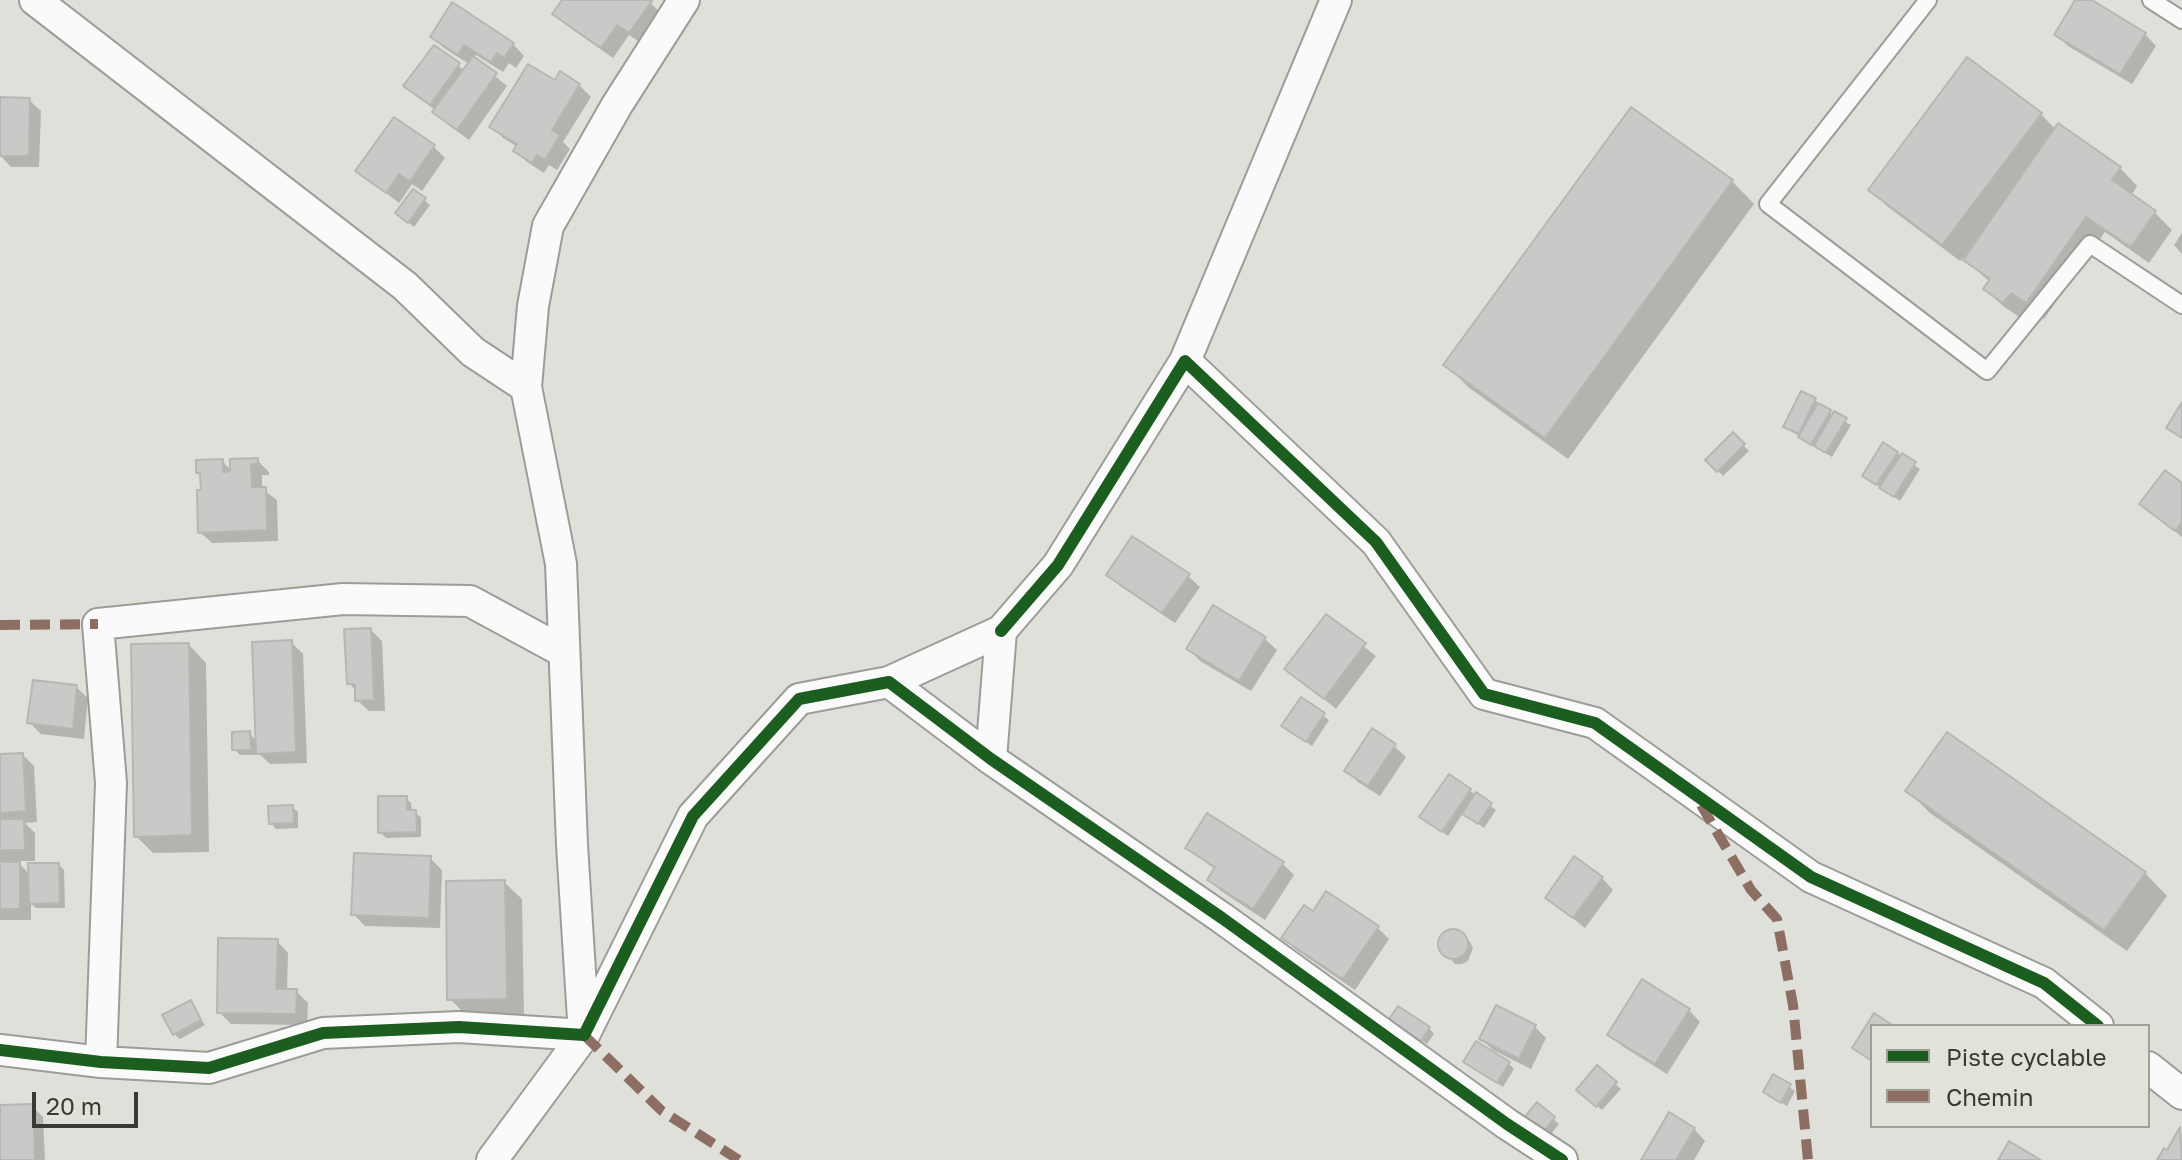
<!DOCTYPE html>
<style>
body{margin:0}
#map{position:relative;width:2182px;height:1160px;overflow:hidden;background:#e0e0db;font-family:"Golos Text",sans-serif}
canvas{display:block}
.legend{position:absolute;left:1870px;top:1024px;width:280px;height:104px;box-sizing:border-box;background:#e3e2d8;border:2px solid #9f9e97;margin:0;padding:10px 14px;list-style:none;font-size:24px;color:#3a3936}
.legend li{display:flex;align-items:center;gap:16px;height:40px}
.legend b{width:40px;border:2px solid #9f9e97}
.scale{position:absolute;left:32px;top:1092px;width:106px;height:36px;box-sizing:border-box;border:4px solid #3a3936;border-top:0;padding-left:10px;font-size:24px;line-height:28px;white-space:nowrap;color:#3a3936;-webkit-text-stroke:6px #e3e2d8;paint-order:stroke}
</style>
<div id="map">
<canvas width="2182" height="1160"></canvas>
<ul class="legend">
<li><b style="height:10px;background:#1b5e20"></b>Piste cyclable</li>
<li><b style="height:10px;background:#8d6e63"></b>Chemin</li>
</ul>
<div class="scale">20 m</div>
</div>
<script>
const g = document.querySelector('canvas').getContext('2d');
g.lineJoin = 'round';
function paint(path, color) { g.fillStyle = color; g.fill(path, 'evenodd'); }
function strokePath(path, color, width, dash) { g.strokeStyle = color; g.lineWidth = width; g.lineCap = dash ? 'butt' : 'round'; g.setLineDash(dash || []); g.stroke(path); }
paint(new Path2D(`
 M565 0H647L662 14 641 43 629 35 613 58 566 25 555 14Z
 M2077 0H2088L2145 34 2156 46 2132 84 2068 46 2056 34Z
 M432 37 513 44 524 56 516 68 509 63 503 72 476 55 474 59 507 86 469 140 446 123 436 111 406 86 458 65 464 71 469 64 444 48Z
 M556 83 579 85 591 97 563 142 570 149 557 170 549 165 544 173 527 162 515 151 518 147 503 138 492 126Z
 M29 100 41 111 39 167H11L0 155Z
 M2041 114 2056 130 2059 126 2120 168 2137 186 2131 196 2154 212 2172 230 2149 263 2105 232 2044 319 2029 309 2022 319 2003 306 1985 289 1990 282 1963 258 1960 261 1888 207 1870 190Z
 M434 147 445 158 422 191 412 184 399 203 358 171Z
 M1732 181 1754 204 1568 459 1468 387 1446 364Z
 M414 191 430 205 414 227 403 218Z
 M2182 233V254L2174 245Z
 M1815 400 1834 416 1851 425 1832 457 1806 442 1786 426Z
 M1733 435 1749 451 1723 476 1708 460Z
 M1897 453 1920 469 1900 501 1870 480Z
 M257 460 269 472V475H262V489L277 500 278 541 212 543 200 532 203 492 202 476 198 472 222 461 232 471Z
 M2182 486V537L2142 504Z
 M1108 574 1188 576 1200 587 1175 623 1120 586Z
 M1214 608 1265 639 1277 650 1251 691 1200 661 1189 649Z
 M1326 617 1376 656 1336 709 1287 668Z
 M371 630 382 641 385 711H369L357 700V692L349 683Z
 M291 642 303 654 307 763 270 764 255 750V755H240L234 749 249 733 258 742Z
 M189 645 206 663 209 852 153 853 136 836Z
 M76 687 88 698 84 739 41 734 30 723Z
 M1301 700 1329 720 1312 746 1284 726Z
 M1394 746 1406 757 1380 796 1358 782 1346 770Z
 M23 755 34 766 37 822 25 823 35 833V861H17L30 875 59 865 64 870 65 908H36L31 903V920H0V756Z
 M1469 790 1496 810 1484 828 1463 813 1448 836 1422 817Z
 M1908 791 2145 873 2167 896 2127 951 1930 813Z
 M406 798 411 803 412 812 421 817V837L386 838 380 832Z
 M292 807 298 812V828L276 829 271 823Z
 M1208 816 1283 864 1294 875 1265 920 1221 891 1209 879 1216 870 1187 848Z
 M430 858 442 870 440 928 365 926 353 914Z
 M1602 878 1613 890 1585 928 1547 898Z
 M504 882 522 899 524 1016H467L450 999Z
 M1327 894 1378 928 1389 939 1355 990 1295 949 1284 938 1313 914Z
 M1458 931 1470 942 1473 948 1468 961 1462 964H1455L1440 946V939L1444 934Z
 M277 941 288 953 287 991H296L308 1003 307 1025 231 1024 219 1012Z
 M190 1002 205 1025 180 1039 174 1034Z
 M1689 1010 1700 1022 1667 1074 1622 1046 1610 1035Z
 M1397 1024 1429 1028 1434 1034 1427 1044Z
 M1535 1027 1546 1038 1531 1069 1493 1050 1481 1039Z
 M1465 1062 1508 1063 1514 1069 1503 1087Z
 M1597 1068 1621 1089 1602 1110 1584 1095Z
 M1774 1077 1795 1091 1787 1106 1765 1092Z
 M1537 1105 1559 1124 1548 1138 1531 1124Z
 M32 1106 43 1117 45 1160H0V1107Z
 M1694 1129 1705 1141 1694 1160H1643Z`), '#0003');
const building = new Path2D(`
 M562 0H650L652 1 629 33 617 25 601 48 552 14Z
 M2075 0H2092L2146 33 2120 74 2054 35Z
 M452 2 514 43 504 58 497 53 491 62 464 45 458 55 430 37Z
 M434 45 460 63 430 105 403 86Z
 M473 56 497 73 457 130 432 112Z
 M1967 57 2042 113 1942 245 1868 190Z
 M528 64 555 80 560 71 580 84 552 130 560 135 545 160 537 155 532 163 513 151 517 144 489 127Z
 M0 97 30 98 29 156H0Z
 M1631 107 1733 180 1545 438 1443 365Z
 M394 117 435 145 410 181 399 174 386 193 355 171Z
 M2058 123 2121 167 2112 180 2156 211 2131 247 2086 217 2026 303 2011 293 2003 303 1983 289 1990 279 1963 260Z
 M413 189 426 198 408 223 395 213Z
 M1801 391 1816 398 1799 434 1783 427Z
 M2182 402V438L2166 428Z
 M1818 403 1831 410 1811 445 1798 437Z
 M1834 411 1847 418 1826 453 1814 446Z
 M1733 432 1745 444 1717 472 1705 460Z
 M1883 442 1898 452 1876 485 1862 476Z
 M1902 453 1916 462 1894 497 1879 488Z
 M258 458V464H251L252 487H266L267 530 198 533 197 490H201L200 473H196V460L223 459V472L230 471V459Z
 M2165 470 2182 483V522L2175 531 2139 504Z
 M1132 536 1190 574 1162 613 1106 575Z
 M1213 605 1266 637 1239 681 1186 649Z
 M1326 614 1366 643 1324 699 1284 669Z
 M371 628 374 700 355 701V684H347L344 629Z
 M292 640 296 752 256 754 252 642Z
 M189 643 192 835 134 837 131 644Z
 M33 680 77 685 73 729 27 723Z
 M1301 697 1325 713 1306 742 1281 726Z
 M1372 728 1396 744 1368 786 1344 771Z
 M250 731 251 750H232V732Z
 M1947 732 2146 872 2104 930 1905 791Z
 M23 753 26 811 0 813V754Z
 M1449 774 1471 789 1442 832 1419 817Z
 M1476 792 1492 803 1478 824 1462 814Z
 M378 796H407V810H416L417 832 378 833Z
 M293 805 294 823 269 824 268 806Z
 M1207 813 1284 862 1253 909 1207 880 1215 867 1185 848Z
 M0 819H24L25 850H0Z
 M354 853 431 856 429 918 351 915Z
 M1574 856 1603 877 1573 918 1545 898Z
 M0 862H20V909H0Z
 M28 863H59L60 903 29 904Z
 M505 880 507 999 447 1000 446 881Z
 M1326 891 1379 926 1343 979 1281 938 1304 905 1313 911Z
 M1438 944a15 15 0 1 1 30 0a15 15 0 1 1-30 0Z
 M218 938 278 939 276 989H297L296 1014 217 1013Z
 M1642 979 1690 1009 1655 1064 1607 1035Z
 M191 1000 201 1020 173 1035 162 1015Z
 M1496 1005 1536 1025 1519 1059 1479 1039Z
 M1398 1006 1430 1027 1421 1041 1389 1019Z
 M1874 1013 1894 1026H1872V1061L1852 1048Z
 M1476 1041 1510 1062 1497 1083 1463 1062Z
 M1597 1065 1617 1082 1596 1107 1576 1090Z
 M1773 1074 1791 1084 1781 1103 1763 1092Z
 M1537 1102 1555 1117 1542 1134 1523 1119Z
 M33 1104 35 1160H0V1105Z
 M1669 1112 1695 1128 1676 1160H1641Z
 M2180 1127 2182 1160H2157L2164 1148 2167 1150Z
 M2009 1141 2041 1160H1998Z`);
paint(building, '#cbc9c8');
strokePath(building, '#b7b6b4', 2);
const service = new Path2D(`
 M1928 0 1768 204 1987 371 2090 244 2182 305
 M2151 0 2182 20`);
const minor = new Path2D(`
 M35 0 405 286 473 352 526 387
 M1185 361 1336 0
 M1001 631 1058 565 1185 361 1376 542 1484 694 1595 723 1811 877 2044 983 2098 1026
 M889 682 1001 631 991 759
 M0 1050 101 1062 209 1068 323 1033 459 1027 584 1035 693 816 799 699 889 682 991 759 1222 918 1507 1124 1562 1160
 M101 1062 111 783 98 624 343 599 470 601 564 652
 M2148 1067 2182 1094
 M492 1160 584 1035 572 845 561 564 526 387 533 306 548 226 617 105 684 0`);
strokePath(service, '#9c9c98', 20);
strokePath(minor, '#9c9c98', 34);
strokePath(service, '#fafafa', 16);
strokePath(minor, '#fafafa', 30);
strokePath(new Path2D(`
 M0 625 98 624
 M1701 805 1751 890 1777 919 1793 1005 1808 1160
 M584 1035 662 1111 739 1160`), '#8d6e63', 10, [20, 10]);
strokePath(new Path2D(`
 M1001 631 1058 565 1185 361 1376 542 1484 694 1595 723 1811 877 2044 983 2098 1026
 M0 1050 101 1062 209 1068 323 1033 459 1027 584 1035 693 816 799 699 889 682 991 759 1222 918 1507 1124 1562 1160`), '#1b5e20', 12);
</script>
